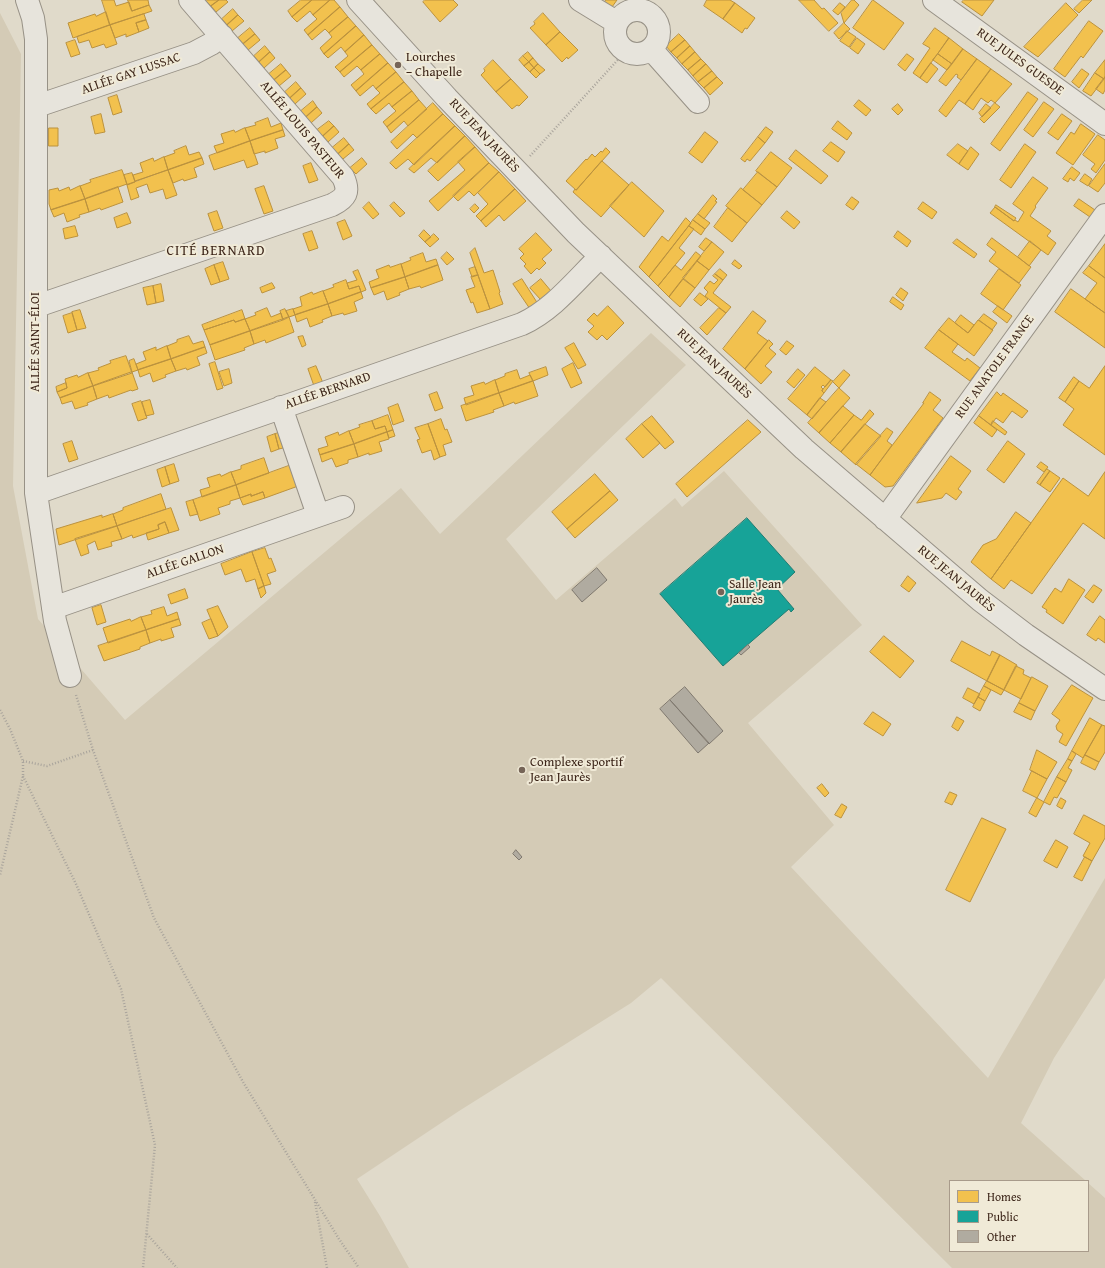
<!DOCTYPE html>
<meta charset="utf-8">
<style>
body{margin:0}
#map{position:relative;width:1105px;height:1268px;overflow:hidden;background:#e0daca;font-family:"Gentium Book Plus",serif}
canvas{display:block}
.legend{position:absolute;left:949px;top:1180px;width:140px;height:72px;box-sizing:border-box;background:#f0ead7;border:1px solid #a89b8b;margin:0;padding:5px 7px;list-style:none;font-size:12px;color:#3c2519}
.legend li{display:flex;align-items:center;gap:8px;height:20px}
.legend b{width:20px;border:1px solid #a89b8b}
</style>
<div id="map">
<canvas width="1105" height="1268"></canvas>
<ul class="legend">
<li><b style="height:11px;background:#f2c14e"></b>Homes</li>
<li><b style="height:11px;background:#17a398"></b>Public</li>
<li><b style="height:11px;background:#b0aba0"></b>Other</li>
</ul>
</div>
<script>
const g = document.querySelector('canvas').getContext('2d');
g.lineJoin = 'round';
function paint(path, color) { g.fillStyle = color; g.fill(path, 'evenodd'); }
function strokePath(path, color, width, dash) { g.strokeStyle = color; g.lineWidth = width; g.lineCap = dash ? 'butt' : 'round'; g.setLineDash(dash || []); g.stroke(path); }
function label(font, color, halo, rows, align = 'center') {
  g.font = font + ' "Gentium Book Plus",serif'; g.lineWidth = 4; g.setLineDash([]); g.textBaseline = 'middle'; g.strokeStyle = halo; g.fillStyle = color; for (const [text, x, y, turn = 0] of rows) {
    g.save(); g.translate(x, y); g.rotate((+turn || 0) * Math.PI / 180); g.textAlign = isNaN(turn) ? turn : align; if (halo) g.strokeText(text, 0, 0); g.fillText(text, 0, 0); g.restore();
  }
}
paint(new Path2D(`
 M0 13 21 54 13 486 38 619 125 720 401 488 440 534 651 333 686 365 506 539 556 600 675 498 682 507 724 471 862 625 748 723 834 825 791 867 988 1078 1105 878V978L1054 1058 1021 1123 1086 1181H950V1251H1088V1183L1105 1198V1268H952L661 978 631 1003 459 1111 357 1179 380 1216 409 1268H0Z`), '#d4cbb6');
const homes = new Path2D(`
 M102 0H114L116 6 129 2 132 11 149 5 152 11 110 25Z
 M128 0H148L149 5 132 11Z
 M207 0H219L211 6 206 1Z
 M219 0H226L228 2 216 12 211 6Z
 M301 0H312L292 17 288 11Z
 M312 0H330L313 15 310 11 297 22 292 17Z
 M330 0H334L340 7 308 35 304 30 317 19 313 15Z
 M425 0H453L458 5 440 22 423 2Z
 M606 0H617L612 7 605 2Z
 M707 0H730L735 3 723 19 704 6Z
 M799 0H814L822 9 824 8 838 23 829 31Z
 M852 0H854L859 5 844 23 841 13Z
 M873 0 904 23 884 50 853 28Z
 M964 0H994L982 16 962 2Z
 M1083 0H1092L1079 13 1074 9Z
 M735 3 755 18 747 29 745 28 742 33 723 19Z
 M840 3 845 7 838 15 833 11Z
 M1066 3 1078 15 1038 57 1024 47Z
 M340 7 348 17 329 33 325 29 312 40 308 35Z
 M233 9 238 15 227 25 222 19Z
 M106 12 110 25 73 38 68 23 95 14 96 16Z
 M543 13 560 32 546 45 530 28 535 24 534 22Z
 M144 14 146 20 136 23 139 32 126 37V34L115 38 110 25Z
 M238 15 244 21 232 31 227 25Z
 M348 17 356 26 324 54 320 48 332 37 329 33Z
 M146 20 149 28 139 32 136 23Z
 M1089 21 1103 31 1083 58 1081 56 1065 77 1054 69Z
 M844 23 850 29 839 39 834 33Z
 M110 25 117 44 106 48 104 44 92 48 89 40 79 43 77 37Z
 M356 26 364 35 345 52 341 47 328 58 324 54Z
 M250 28 255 34 243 44 238 38Z
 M935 28 949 38 920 78 913 73 930 48 923 44Z
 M847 31 856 37 849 47 840 41Z
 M560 32 578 50 568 59 567 57 562 62 546 45Z
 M255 34 260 40 248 50 243 44Z
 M679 34 685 40 671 52 666 46Z
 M364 35 372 45 340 72 335 67 348 56 345 52Z
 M857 38 865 44 858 54 850 48Z
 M949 38 963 49 952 64 938 54Z
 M75 40 80 54 71 57 66 43Z
 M685 40 690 46 677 58 671 52Z
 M372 45 380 54 361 70 357 66 344 77 340 72Z
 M265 46 270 52 259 62 254 56Z
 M690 46 695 52 682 64 677 58Z
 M963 49 977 59 961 80 957 77 958 75 956 74 946 86 939 81Z
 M270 52 275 58 264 68 259 62Z
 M528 52 533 58 529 62 523 56Z
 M695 52 701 59 688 70 682 64Z
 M380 54 388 63 356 91 351 85 364 74 361 70Z
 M907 54 914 59 905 71 898 65Z
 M938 54 952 64 947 70 933 60Z
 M523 56 529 62 524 66 519 60Z
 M533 58 538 64 534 68 529 62Z
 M701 59 706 64 693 76 688 70Z
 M977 59 991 69 965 104 959 100 946 117 939 111Z
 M493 60 511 79 496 92 481 75 485 71 484 69Z
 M1105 60V77L1104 79 1095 73Z
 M529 62 534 68 530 72 524 66Z
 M388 63 396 72 376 89 373 85 360 96 356 91Z
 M931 63 938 69 927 83 920 78Z
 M281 64 286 70 274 80 269 74Z
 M538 64 545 70 540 74 534 68Z
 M706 64 712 71 698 82 693 76Z
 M534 68 540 74 536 78 530 72Z
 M991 69 1012 84 995 103 991 100 988 103 981 98 973 110 965 104Z
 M1082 69 1089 74 1079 88 1072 82Z
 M286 70 291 76 279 86 274 80Z
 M712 71 717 77 704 88 698 82Z
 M396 72 404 82 371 109 367 104 380 93 376 89Z
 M1095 73 1104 79 1091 96 1083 91Z
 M717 77 723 83 710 95 704 88Z
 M1105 77V90L1103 94 1096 89Z
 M511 79 528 97 519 106 517 105 512 109 496 92Z
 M296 82 301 88 290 98 285 92Z
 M404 82 412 91 392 107 389 103 376 114 371 109Z
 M301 88 306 94 295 104 290 98Z
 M412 91 419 100 387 127 383 122 396 111 392 107Z
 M1028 92 1038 99 1000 151 991 144Z
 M117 95 122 112 113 115 108 98Z
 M419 100 427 109 408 126 404 121 391 133 387 127Z
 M859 100 871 110 866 116 854 106Z
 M313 101 317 107 306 117 301 111Z
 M1044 102 1054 109 1033 137 1024 130Z
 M433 103 443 114 417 138 413 134 397 149 391 142Z
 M995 103 1000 107 984 123 980 119Z
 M898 104 903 110 898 115 892 109Z
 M986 104 991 108 982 117 979 113Z
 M317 107 322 113 311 123 306 117Z
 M101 114 105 132 95 134 91 117Z
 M443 114 455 126 414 165 408 159 396 169 390 163Z
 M1062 114 1072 121 1058 140 1048 133Z
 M268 118 271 127 281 123 283 130 250 141 245 128 256 125 255 123Z
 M329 121 334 126 323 136 317 130Z
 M838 121 852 133 847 140 832 129Z
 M1081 124 1095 134 1073 165 1056 153 1071 132 1074 134Z
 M334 126 339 132 328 142 323 136Z
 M455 126 465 136 437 163 431 158 414 173 409 169Z
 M766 127 773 132 765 143 758 137Z
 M49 128H58V146H49Z
 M245 128 250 141 217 153 214 146 224 143 221 134 234 130 235 132Z
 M283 130 285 136 275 139 278 148 265 153V151L254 154 250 141Z
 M705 132 718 142 702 163 689 153Z
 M1098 135 1105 140V160L1096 173 1091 169 1095 164 1083 155Z
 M465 136 475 147 438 181 428 171Z
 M758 137 765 143 750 161 747 159 745 162 741 159Z
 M344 138 349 144 338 154 332 148Z
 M250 141 258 164 247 168 244 160 214 170 209 156Z
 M831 142 845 152 838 162 823 151Z
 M349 144 354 150 343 159 338 154Z
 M958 144 968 151 959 164 947 155Z
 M1025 144 1036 152 1011 188 1000 180Z
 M186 146 189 155 199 152 202 158 168 170 164 157 175 153 174 151Z
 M475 147 489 163 438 211 429 201 465 170 458 162Z
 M971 147 979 154 968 170 959 164Z
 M606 148 610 152 576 190 566 181 586 159 587 160 592 154 595 157 601 151 602 152Z
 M796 150 828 176 821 184 789 159Z
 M771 152 792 168 777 187 756 171Z
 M164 157 168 170 135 181 133 175 143 172 140 163 153 158 154 161Z
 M202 158 204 164 194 168 197 177 184 181 183 179 173 183 168 170Z
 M362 158 367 164 356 174 350 168Z
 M602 161 629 185 601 217 573 192 575 189 576 190Z
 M311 163 318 180 309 183 303 166Z
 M489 163 499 172 474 196 469 191 458 201 453 196Z
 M1105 164V183L1098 192 1089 186Z
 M1072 167 1080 173 1074 181 1070 178 1068 182 1063 179Z
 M122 170 127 184 85 199 80 186 91 182 90 180Z
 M168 170 177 195 166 199 163 189 150 193 147 184 136 188 139 197 131 200 127 185Z
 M499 172 515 189 481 221 476 216 488 204 478 193Z
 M758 172 777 187 762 205 743 190Z
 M132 173 135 182 127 185 124 175Z
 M1085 174 1092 179 1088 186 1080 181Z
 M1033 177 1048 188 1035 206 1036 207 1030 216 1051 231 1047 236 1056 243 1048 255 990 213 995 207 1014 221 1015 220 1018 222 1024 212 1013 204Z
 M632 182 664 211 644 237 610 206Z
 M80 186 85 199 51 210 49 204V190L58 188 59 191 69 187 70 190Z
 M264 186 273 211 264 214 255 189Z
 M118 187 123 202 101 210 100 208 89 212 85 199Z
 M741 188 762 205 747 223 726 206Z
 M515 189 526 201 504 221 499 215 486 227 481 221Z
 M713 195 717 199 715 201 717 202 704 219 698 214Z
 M852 197 859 202 853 210 846 205Z
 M85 199 89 212 79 215 80 217 67 222 64 213 54 217 51 210Z
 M1079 199 1095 210 1090 217 1074 206Z
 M369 202 379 214 373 219 363 208Z
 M394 202 405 213 400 217 390 206Z
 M923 202 937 212 932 219 918 209Z
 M475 204 479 208 474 213 470 209Z
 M996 205 1016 218 1014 221 995 207Z
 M728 208 747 223 732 242 714 227Z
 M217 211 223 228 214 231 208 214Z
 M787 211 800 222 794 229 781 218Z
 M127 213 131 223 117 228 114 218Z
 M698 214 710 223 705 229 693 220Z
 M686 218 691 223 649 277 639 267 662 236 668 241Z
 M345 220 352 236 343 240 337 223Z
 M693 220 705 229 701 235 689 226Z
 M75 226 78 236 65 239 63 229Z
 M689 226 694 229 679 248 685 253 658 286 649 277Z
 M424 230 431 237 425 242 419 236Z
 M312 231 318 248 309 251 303 234Z
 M898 231 911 241 907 247 894 237Z
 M536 233 552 250 542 259 546 263 539 270 537 268 531 274 524 266 526 264 520 258 524 254 519 249Z
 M434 234 439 239 430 247 425 242Z
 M706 238 712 242 704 251 699 247Z
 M992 238 1031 267 1019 283 989 261 996 252 987 245Z
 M957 239 977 254 974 258 953 243Z
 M1030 241 1041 250 1029 266 1018 257Z
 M712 242 724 252 709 270 697 261Z
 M1105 244V278L1089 266Z
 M475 248 484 273 493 270 500 292 499 293 503 304 490 309 470 253Z
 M447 252 454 259 447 265 441 258Z
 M696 252 701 256 669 297 658 286 675 265 681 270Z
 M423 253 426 262 436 259 438 265 405 277 401 264 411 260 410 258Z
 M735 260 742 266 739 269 732 264Z
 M697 261 709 270 695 288 683 278Z
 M223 262 229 279 220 282 214 265Z
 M401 264 405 277 371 288 369 282 379 278 376 270 389 265 390 267Z
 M214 265 220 282 211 285 205 269Z
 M438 265 443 280 421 288 420 286 409 289 405 277Z
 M1089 266 1105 278V313L1085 299 1097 283 1083 273Z
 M475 267 478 275 472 277 469 269Z
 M720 269 727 275 723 280 715 274Z
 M999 269 1021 285 1003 310 981 294Z
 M358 270 366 290 361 292 359 286 349 289 347 283 357 280 353 272Z
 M715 274 723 280 713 293 731 307 726 313 705 296 708 292 704 288 710 281 714 284 718 280 713 276Z
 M478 275 490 309 477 313 473 302 471 303 466 290 475 287 471 277Z
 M405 277 409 289 399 293 400 295 387 300 384 291 374 295 371 288Z
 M522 279 538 304 530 309 513 284Z
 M541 279 551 291 541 300 530 288Z
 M683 279 695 288 680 307 669 297Z
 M346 280 349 289 359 286 361 292 328 304 323 291 334 287 333 285Z
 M272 283 275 288 262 293 260 288Z
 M161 284 164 301 156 303 153 286Z
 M153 286 156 303 147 305 143 288Z
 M901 288 908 293 903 301 896 295Z
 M1071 289 1105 313V348L1055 312Z
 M323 291 328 304 295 315 293 309 302 306 300 297 312 292 313 294Z
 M361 292 363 298 354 302 357 311 344 315 343 313 332 316 328 304Z
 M700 293 708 299 701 306 694 300Z
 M893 297 904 305 901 310 890 302Z
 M328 304 332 316 322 320 323 322 310 327 307 318 297 322 295 315Z
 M608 306 624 323 607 340 602 335 597 340 588 332 594 326 587 320 594 313 597 316Z
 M998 306 1012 316 1007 323 993 312Z
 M267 308 271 317 281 313 283 320 250 331 245 319 256 315 255 313Z
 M719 308 726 313 707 335 700 328Z
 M285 309 289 317 283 320 280 311Z
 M293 309 295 315 289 317 286 311Z
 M80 310 86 328 77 330 72 312Z
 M242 310 245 319 235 322 234 320 204 330 202 325Z
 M753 311 766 321 757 333 768 341 745 369 723 349Z
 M72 313 77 330 68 333 63 316Z
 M984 314 997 323 992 330 979 320Z
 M961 315 974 325 968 333 955 323Z
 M289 317 294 332 266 343 265 340 254 344 250 331Z
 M949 318 968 333 978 320 993 330 974 356 939 330Z
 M245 319 250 331 210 345 204 330 234 320 235 322Z
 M939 330 958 344 952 352 965 361 967 358 980 368 970 381 925 348Z
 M250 331 254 344 244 348 245 350 215 360 210 345Z
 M189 336 193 344 203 341 205 347 171 359 167 346 177 342V340Z
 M303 336 306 345 302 347 298 337Z
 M769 340 773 344 769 348 776 354 765 366 772 372 761 384 745 369Z
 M787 341 794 346 786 355 780 350Z
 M574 343 586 365 578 369 565 348Z
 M167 346 171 359 138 370 136 364 146 360 143 352 156 347V350Z
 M205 347 207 353 197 357 200 365 187 370 186 368 176 371 171 359Z
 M126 356 132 373 93 386 88 373 99 370 98 368 111 363 110 361Z
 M134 359 138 370 132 372 129 361Z
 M171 359 176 371 165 375 166 377 153 382 150 373 140 377 138 370Z
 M215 362 223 388 217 390 209 364Z
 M573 363 582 383 571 388 562 369Z
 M316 366 323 383 314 386 308 369Z
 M1105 366V455L1063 425 1074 409 1065 402 1079 381 1089 388Z
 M546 367 548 375 533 381 529 373Z
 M815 367 831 380 825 387 823 385 821 387 823 389 822 391 824 393 807 415 788 399Z
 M229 369 232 383 224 386 219 372Z
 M798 369 805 375 794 388 787 382Z
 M517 370 520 379 530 375 533 381 499 393 495 380 505 376V374Z
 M844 370 850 375 839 388 833 382Z
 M132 372 138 389 132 391 131 390 109 398 108 395 97 399 93 386Z
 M88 373 93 386 60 398 57 392 67 388 65 379 77 375 78 377Z
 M1074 377 1079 381 1065 402 1059 398Z
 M495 380 499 393 466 405 464 398 474 395 471 386 484 382 485 384Z
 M831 380 833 381 824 393 822 391Z
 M533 381 538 396 515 404 514 402 504 406 499 393Z
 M66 383 67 388 57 392 56 387Z
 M93 386 97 399 87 403 88 405 75 409 72 401 62 404 60 398Z
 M839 388 850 398 819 433 808 423Z
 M437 392 443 408 435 411 429 395Z
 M930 392 941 400 933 410 943 418 893 486 885 487 870 475 924 403H923Z
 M997 392 1001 396 1003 393 1028 411 1022 418 1012 411 1003 423 996 418 991 425 979 416Z
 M499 393 504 406 493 410 494 412 466 421 461 406Z
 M820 398 826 402 812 419 807 415Z
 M150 400 154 414 146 416 142 402Z
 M141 401 147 418 138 421 132 404Z
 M398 404 404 421 393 425 388 408Z
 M843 406 854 415 830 443 819 433Z
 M870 410 874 414 841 452 830 443 854 415 861 420Z
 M388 415 393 430 387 432 385 426 375 429 372 421Z
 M652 416 674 442 665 449 642 424Z
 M979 416 997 430 992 437 974 423Z
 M441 419 445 430 447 429 452 442 443 445 446 455 440 457 428 424Z
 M748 420 761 432 687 497 676 484Z
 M372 421 375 429 385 426 387 432 354 444 349 431 360 427 359 425Z
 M993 421 1007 432 1005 435 991 425Z
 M428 424 440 457 434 460 431 450 422 453 417 440 420 439 415 428Z
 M642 424 660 443 643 458 626 439Z
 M865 424 881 436 856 465 841 452Z
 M887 428 893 432 887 441 892 445 870 475 856 464Z
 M393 430 395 436 389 438 387 432Z
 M349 431 354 444 320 455 318 449 328 446 325 437 338 432 339 435Z
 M282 432 287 447 279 449 275 434Z
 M387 432 389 439 379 442 382 451 369 455V453L358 457 354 444Z
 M275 434 279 449 271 452 267 437Z
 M72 441 78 459 69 462 63 444Z
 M1008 441 1025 454 1004 483 987 470Z
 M354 444 358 457 348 460V463L336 467 332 458 322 462 320 455Z
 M951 456 971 471 958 489 962 492 956 500 946 493 942 498 917 503Z
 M264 458 269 473 236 485 231 472 241 469V466Z
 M1041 462 1048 467 1044 472 1037 467Z
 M174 464 179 481 170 484 165 467Z
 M294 464 301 485 265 498 263 492 251 496V494L240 498 236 485Z
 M165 467 170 484 162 487 157 470Z
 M1047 469 1050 471 1040 485 1037 483Z
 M1050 471 1060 478 1050 492 1040 485Z
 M231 472 236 485 202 497 200 490 210 487 207 478 220 474 221 476Z
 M1105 472V539L1083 523 1032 594 1011 580 1004 589 991 579 1063 478 1088 496Z
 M595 474 610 491 567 529 552 512Z
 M236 485 240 498 230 501V504L218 508 220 514 200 521 193 500Z
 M610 491 618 500 575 538 567 529Z
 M263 492 265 498 243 505 240 498 251 494V496Z
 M161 494 166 509 117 526 113 514 123 510V508Z
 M193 500 198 514 190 516 186 502Z
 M171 508 179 530 169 533 165 522 158 525 159 529 133 538 132 535 122 539 117 526Z
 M1016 512 1031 523 991 579 971 562 983 545 996 539Z
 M113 514 117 526 59 545 56 529 102 515V517Z
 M165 522 169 533 148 540 146 533 159 529 158 525Z
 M117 526 122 539 111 542 112 546 98 550 95 541 87 545 89 553 81 556 75 539Z
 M265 548 269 559 271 558 276 571 267 574 271 584 264 586 252 552Z
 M252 552 264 586 258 589 255 579 246 582 241 569 225 575 221 564Z
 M908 576 916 583 909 592 901 586Z
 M1069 579 1085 590 1063 624 1046 612 1047 610 1042 607 1055 588 1061 592Z
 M1094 585 1102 590 1093 603 1085 597Z
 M264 586 266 593 261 598 258 589Z
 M185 589 188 598 171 604 168 595Z
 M101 605 106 622 97 625 92 608Z
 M218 606 228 627 218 636 207 610Z
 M164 607 167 616 177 612 179 619 146 630 141 617 152 614 151 611Z
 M1100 616 1105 620V643L1098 638 1096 641 1087 635Z
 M141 617 146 630 108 643 103 628 130 619 131 621Z
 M179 619 181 625 171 628 174 637 161 641V639L150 643 146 630Z
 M211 619 218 636 209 639 202 623Z
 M146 630 150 643 140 647V649L104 661 98 646Z
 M884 636 914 661 900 678 870 652Z
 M962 641 990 656 992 651 1000 655 987 681 951 661Z
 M1000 655 1017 665 1004 690 987 681Z
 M1016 666 1024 670 1023 674 1031 678 1021 699 1004 690Z
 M1032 677 1048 686 1035 711 1019 703Z
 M987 681 1004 690 1001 695 984 686Z
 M1072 685 1093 698 1066 746 1059 742 1063 734 1057 730 1056 726 1060 720 1052 714Z
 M984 686 991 690 985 701 978 697Z
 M968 688 980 694 974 704 963 698Z
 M978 697 985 701 980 711 973 707Z
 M1019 703 1035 711 1031 720 1014 712Z
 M873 712 891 724 883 736 864 724Z
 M957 717 964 721 958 731 952 727Z
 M1090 718 1102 725 1083 758 1072 751Z
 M1102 725 1105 726V752L1099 762 1085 755Z
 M1037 750 1057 762 1047 779 1030 770Z
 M1072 751 1076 754 1072 761 1068 759Z
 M1085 755 1099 762 1095 770 1081 763Z
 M1068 759 1072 761 1068 768 1072 770 1066 782 1057 777Z
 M1032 771 1047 779 1037 798 1023 791Z
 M1057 777 1066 782 1057 798 1054 797 1050 805 1044 802Z
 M822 784 829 793 825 797 817 788Z
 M950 792 957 795 952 805 945 802Z
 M1037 798 1044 802 1036 817 1029 813Z
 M1061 798 1066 801 1062 809 1057 806Z
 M842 804 847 807 841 818 835 815Z
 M1084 815 1105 826V838L1092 861 1083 856 1090 843 1074 834Z
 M982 818 1006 829 970 902 946 890Z
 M1056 840 1068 847 1057 868 1044 861Z
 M1085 857 1092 861 1082 881 1074 877Z`);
paint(homes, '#f2c14e');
strokePath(homes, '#bb923e', 1);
const public = new Path2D(`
 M747 518 795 572 777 589 794 609 791 612 789 609 723 666 660 594Z`);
paint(public, '#17a398');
strokePath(public, '#227d72', 1);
const building = new Path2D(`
 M597 568 607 580 582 602 572 590Z
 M748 645 750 647 741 655 739 653Z
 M685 687 723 731 709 744 670 700Z
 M670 700 709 743 698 753 660 709Z
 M516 850 522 857 519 860 513 854Z`);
paint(building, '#b0aba0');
strokePath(building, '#80796f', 1);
const minor = new Path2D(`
 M27 0 33 18 36 39V493L55 621 70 676
 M358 0 447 98 576 233 804 449 980 600 1026 635 1105 689
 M580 0 616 22
 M934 0 1105 124
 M615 32a22 22 0 1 1 44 0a22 22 0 1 1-44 0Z
 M651 49 698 102
 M37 106 194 53 211 44 222 36
 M37 306 332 205C346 198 350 192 343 177L190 0
 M281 407 318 515
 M36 493 522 324C553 310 576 280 601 256
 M885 519 1105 215
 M53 608 343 507`);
strokePath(minor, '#979186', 24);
strokePath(new Path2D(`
 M530 156 625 52
 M76 695 93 750 154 918 243 1082 339 1239 359 1268
 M0 710 10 729 23 761V776L0 875
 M23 761 47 766 93 750
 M23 776 76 884 121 989 155 1145 143 1268
 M315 1202 327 1268
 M147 1234 177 1268`), '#a9a49c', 2.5, [1, 2]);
strokePath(minor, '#e7e4dc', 22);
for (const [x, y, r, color] of [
 [398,65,4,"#756457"],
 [721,592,4,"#756457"],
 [522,770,4,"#756457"]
]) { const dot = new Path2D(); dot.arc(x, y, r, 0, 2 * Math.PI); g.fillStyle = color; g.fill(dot); strokePath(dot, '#f0ead7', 1.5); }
label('13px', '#3c2519', '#f0ead7', [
 ["Lourches",406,58],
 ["– Chapelle",406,73],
 ["Salle Jean",729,585],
 ["Jaurès",729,600],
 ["Complexe sportif",530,763],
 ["Jean Jaurès",530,778]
], 'left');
label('13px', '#3c2519', '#f0ead7', [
 ["RUE JULES GUESDE",1020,62,36],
 ["ALLÉE GAY LUSSAC",131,74,-19],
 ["ALLÉE LOUIS PASTEUR",302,130,50],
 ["RUE JEAN JAURÈS",484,136,47],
 ["ALLÉE SAINT-ÉLOI",36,342,-90],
 ["RUE JEAN JAURÈS",714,364,43],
 ["RUE ANATOLE FRANCE",995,367,-54],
 ["ALLÉE BERNARD",328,391,-19],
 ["ALLÉE GALLON",185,562,-19],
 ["RUE JEAN JAURÈS",956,579,40]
]);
g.letterSpacing = '1px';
label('14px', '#3c2519', '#f0ead7', [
 ["CITÉ BERNARD",216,251]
]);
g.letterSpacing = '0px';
</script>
